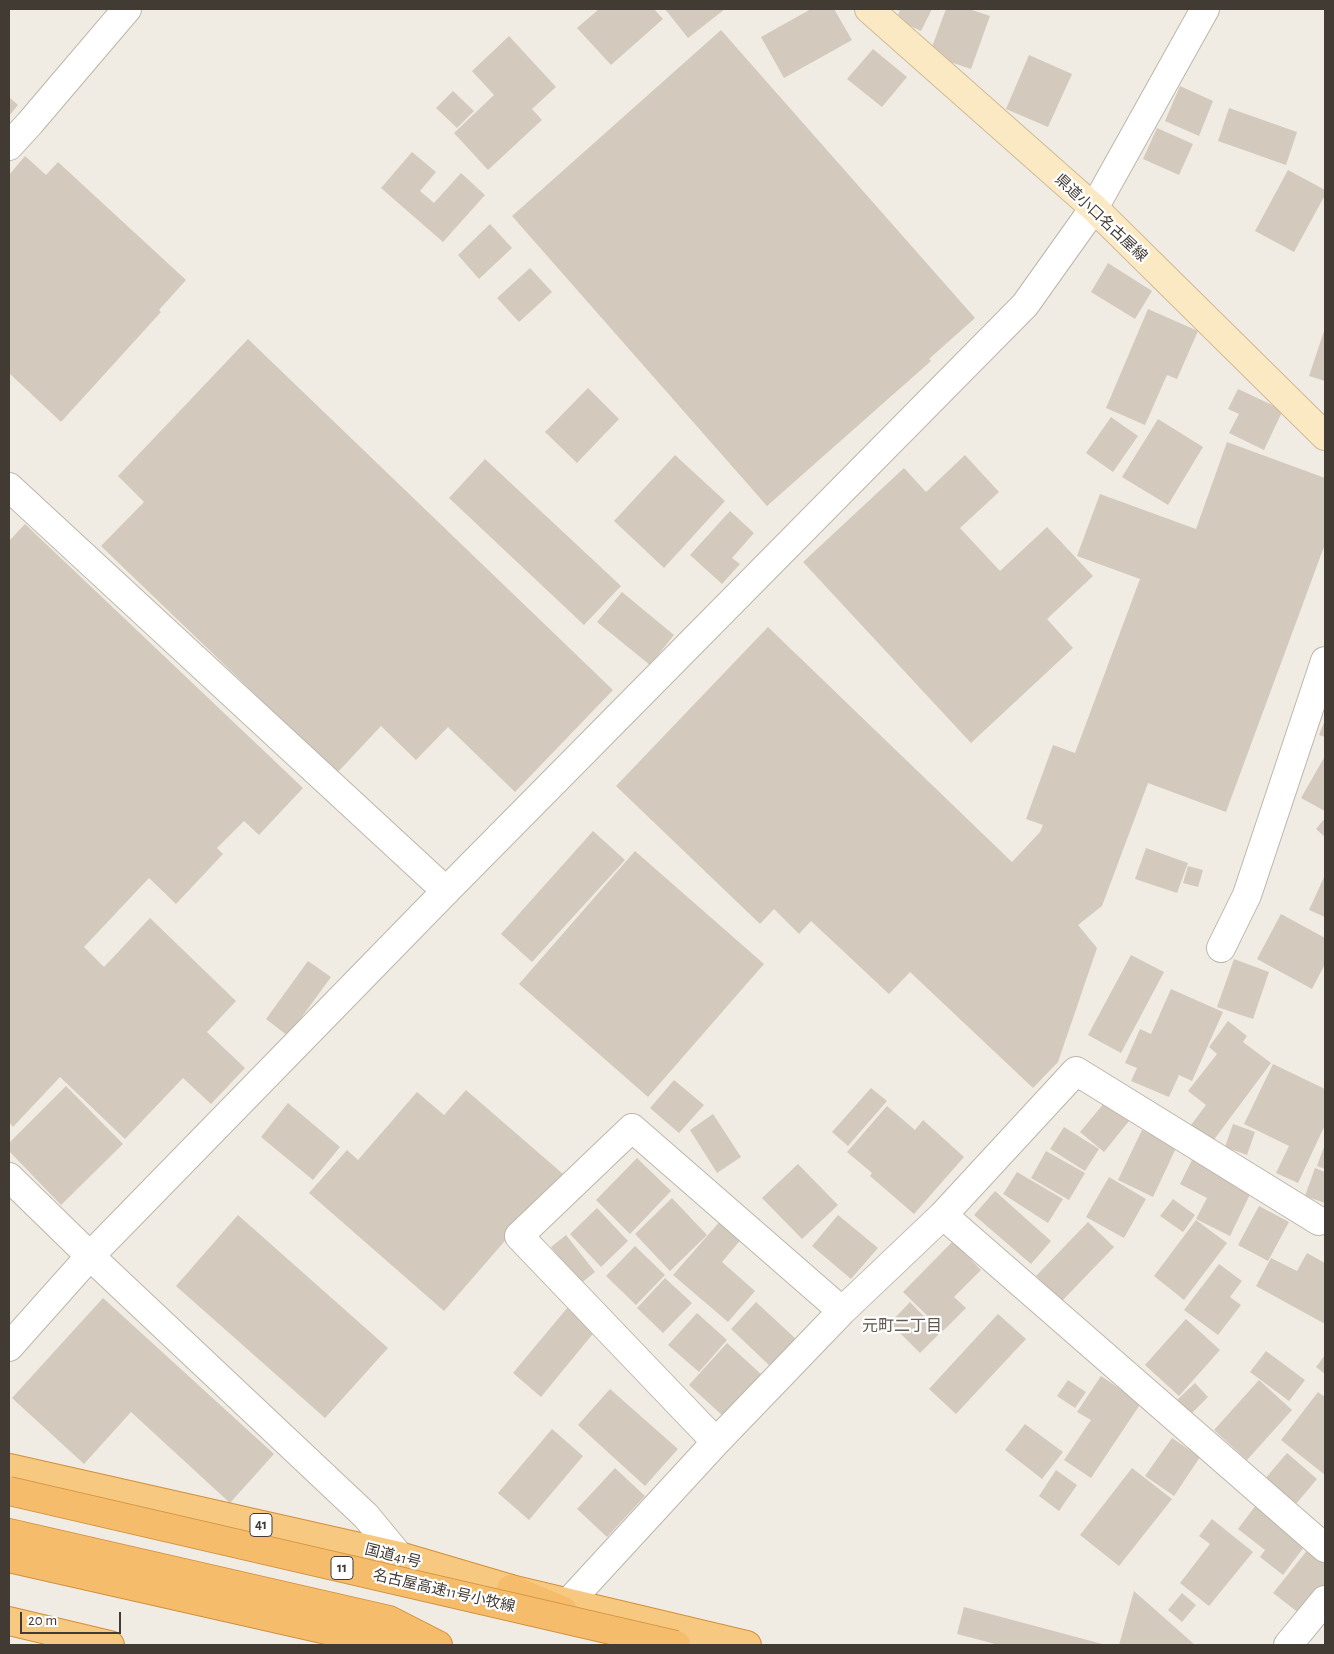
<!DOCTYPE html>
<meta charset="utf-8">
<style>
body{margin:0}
#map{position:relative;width:1334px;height:1654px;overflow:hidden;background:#f0ece3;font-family:"Alegreya Sans",sans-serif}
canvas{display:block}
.frame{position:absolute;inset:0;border:10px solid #423b34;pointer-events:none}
.scale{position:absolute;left:20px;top:1612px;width:101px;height:22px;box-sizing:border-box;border:2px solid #423b34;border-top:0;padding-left:6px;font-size:15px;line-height:18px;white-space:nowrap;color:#423b34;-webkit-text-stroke:4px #fff;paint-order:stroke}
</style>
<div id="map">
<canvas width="1334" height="1654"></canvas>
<div class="frame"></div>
<div class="scale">20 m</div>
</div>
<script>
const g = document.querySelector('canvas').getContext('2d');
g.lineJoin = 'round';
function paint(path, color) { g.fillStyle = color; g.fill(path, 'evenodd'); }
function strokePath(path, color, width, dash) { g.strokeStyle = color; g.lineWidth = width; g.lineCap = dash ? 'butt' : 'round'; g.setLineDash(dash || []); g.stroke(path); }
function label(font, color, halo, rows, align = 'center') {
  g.font = font + ' "Alegreya Sans","Noto Sans JP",sans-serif'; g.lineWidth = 4.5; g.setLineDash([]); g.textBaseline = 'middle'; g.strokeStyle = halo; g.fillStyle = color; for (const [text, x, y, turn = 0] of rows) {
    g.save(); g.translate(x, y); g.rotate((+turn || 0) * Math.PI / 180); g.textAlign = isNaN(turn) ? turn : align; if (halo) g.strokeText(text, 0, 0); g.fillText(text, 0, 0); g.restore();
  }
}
paint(new Path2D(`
 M599 9H654L663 19 611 65 577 28Z
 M665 9H725L688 38Z
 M811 9H834L852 40 784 78 761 37Z
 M894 9H932L921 31 896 19 900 11Z
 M946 9H969L990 16 971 69 929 55Z
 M721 30 975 318 929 359 931 361 767 506 512 216Z
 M509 36 556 87 532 109 542 120 488 170 454 133 494 95 472 71Z
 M873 49 907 77 882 107 847 79Z
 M1029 55 1072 74 1048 127 1006 109Z
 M1180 86 1213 101 1199 136 1165 121Z
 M453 91 474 111 457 128 436 108Z
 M9 97 18 105 9 116Z
 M1229 108 1297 132 1286 165 1218 141Z
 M1157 128 1193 144 1179 175 1143 159Z
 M412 152 436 172 420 191 434 203 461 173 485 195 443 242 381 188Z
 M25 156 46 175 58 162 186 280 159 310 161 312 61 422 9 373V175Z
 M1288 170 1325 190V195L1294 252 1255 231Z
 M490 224 512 248 479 279 458 255Z
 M1108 263 1152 291 1135 319 1091 292Z
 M530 268 552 292 519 322 497 298Z
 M1148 309 1198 331 1177 379 1167 375 1145 425 1106 408Z
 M1325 328V381L1309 376Z
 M248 339 613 690 515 792 448 727 416 760 381 726 337 773 101 546 144 502 118 476Z
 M588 388 619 419 577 463 545 432Z
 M1238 389 1283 410 1264 450 1229 433 1239 414 1228 409Z
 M1111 417 1138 436 1113 472 1086 453Z
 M1158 419 1203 447 1168 505 1122 477Z
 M1227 442 1325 478V544L1226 812 1148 783 1102 906 1078 925 1097 948 1058 1062 1033 1088 910 972 889 994 811 921 799 934 774 909 760 924 616 786 768 627 1012 862 1040 832 1043 825 1026 819 1053 745 1075 753 1140 579 1077 556 1100 494 1196 529Z
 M675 455 725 501 664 568 614 521Z
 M965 455 999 492 960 528 1000 571 1047 527 1093 576 1047 619 1073 648 971 743 803 562 904 468 926 492Z
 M485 459 621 586 584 625 449 498Z
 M730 511 754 533 732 558 740 564 722 584 690 555Z
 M25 524 303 788 259 835 244 821 217 848 223 854 176 904 149 878 84 947 104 967 150 918 236 1001 207 1032 245 1068 211 1104 183 1078 125 1139 60 1077 13 1127 9 1122V541Z
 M622 592 674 635 650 665 597 622Z
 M1325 720V737L1319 735Z
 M1325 756V811L1301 798Z
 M1325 818V837L1316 829Z
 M593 831 625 860 532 962 501 934Z
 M1146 848 1188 863 1177 893 1135 879Z
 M635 851 764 964 648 1097 519 984Z
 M1188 866 1203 870 1198 887 1183 883Z
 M1325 875V917L1309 910Z
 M1281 914 1325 938V964L1312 989 1257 959Z
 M1131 955 1164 972 1121 1053 1088 1035Z
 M1234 959 1269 972 1253 1019 1217 1007Z
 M308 961 331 977 288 1036 266 1019Z
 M1171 989 1223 1012 1192 1081 1179 1075 1169 1097 1131 1081 1137 1068 1125 1063 1140 1029 1151 1034Z
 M1228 1021 1247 1036 1243 1042 1271 1063 1213 1141 1191 1125 1206 1105 1188 1091 1217 1054 1209 1047Z
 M1273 1064 1325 1089V1125L1298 1183 1276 1173 1289 1146 1244 1124Z
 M674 1080 704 1105 679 1133 650 1108Z
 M66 1086 123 1144 61 1205 9 1151V1143Z
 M871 1088 887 1101 848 1146 832 1132Z
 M466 1090 563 1174 444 1311 309 1193 347 1150 358 1160 417 1092 444 1115Z
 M1105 1102 1129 1121 1104 1152 1080 1132Z
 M288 1103 340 1147 313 1180 261 1137Z
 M887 1106 915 1130 923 1120 964 1157 914 1214 870 1176 872 1173 847 1152Z
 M713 1114 741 1157 717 1173 690 1130Z
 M1233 1124 1255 1132 1247 1155 1225 1147Z
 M1064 1127 1099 1149 1085 1171 1050 1149Z
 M1142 1130 1177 1146 1153 1197 1118 1180Z
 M1325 1144V1169L1317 1166Z
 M1046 1151 1085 1173 1069 1200 1031 1178Z
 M1194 1156 1254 1186 1230 1236 1196 1219 1207 1198 1180 1184Z
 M637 1158 671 1191 630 1234 596 1200Z
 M798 1164 838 1205 802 1239 762 1198Z
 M1315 1168 1325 1172V1203L1305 1196Z
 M1017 1172 1063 1199 1048 1223 1003 1194Z
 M1109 1177 1146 1199 1124 1238 1086 1217Z
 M995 1191 1051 1241 1031 1264 974 1215Z
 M672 1198 707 1235 670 1271 635 1234Z
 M1173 1199 1195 1215 1183 1232 1160 1216Z
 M1259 1206 1289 1222 1268 1261 1238 1245Z
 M597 1208 628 1241 601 1267 570 1234Z
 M238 1215 388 1348 325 1418 176 1286Z
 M838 1215 878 1248 851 1279 812 1246Z
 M722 1219 743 1237 722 1262 755 1291 728 1322 673 1275Z
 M1196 1220 1227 1243 1184 1300 1154 1276Z
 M1088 1222 1114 1247 1062 1301 1036 1276Z
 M566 1235 595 1272 580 1284 551 1247Z
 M953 1241 981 1270 954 1297 966 1308 943 1331 903 1292Z
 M635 1246 665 1275 636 1305 606 1276Z
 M1307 1253 1325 1263V1324L1256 1286 1271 1258 1297 1271Z
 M1219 1264 1242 1281 1230 1297 1241 1305 1218 1335 1184 1310Z
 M665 1278 692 1303 663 1333 637 1308Z
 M103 1298 274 1454 230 1503 131 1412 84 1464 12 1398Z
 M756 1302 797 1340 772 1368 731 1329Z
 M910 1302 940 1333 920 1353 890 1323Z
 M568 1307 596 1330 541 1397 513 1373Z
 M697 1313 727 1340 699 1372 668 1345Z
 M998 1314 1026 1339 956 1414 929 1389Z
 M1186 1319 1220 1350 1179 1396 1145 1365Z
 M727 1343 762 1375 724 1417 689 1385Z
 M1266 1351 1305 1380 1289 1401 1250 1372Z
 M1325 1355V1374L1316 1367Z
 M1101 1376 1141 1403 1091 1478 1064 1460 1091 1420 1077 1412Z
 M1068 1380 1086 1392 1075 1408 1057 1396Z
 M1259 1380 1292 1410 1247 1460 1214 1430Z
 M1195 1383 1208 1397 1191 1414 1177 1400Z
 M610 1389 678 1449 645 1486 578 1425Z
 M1318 1392 1325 1397V1475L1281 1440Z
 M1025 1424 1063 1452 1042 1479 1005 1450Z
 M552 1429 583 1456 529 1520 498 1493Z
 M1172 1438 1200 1457 1174 1496 1145 1476Z
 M1287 1453 1317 1479 1295 1505 1264 1480Z
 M615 1468 645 1496 607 1537 577 1509Z
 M1132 1468 1172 1499 1119 1566 1080 1535Z
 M1056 1470 1077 1485 1059 1511 1039 1496Z
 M1256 1505 1307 1543 1283 1575 1260 1557 1265 1550 1238 1529Z
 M1212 1519 1253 1552 1209 1606 1180 1583 1210 1544 1199 1536Z
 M1309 1548 1325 1561V1590L1304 1617 1273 1593Z
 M1134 1591 1195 1645H1119Z
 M1182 1593 1196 1605 1182 1622 1168 1610Z
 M964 1607 1106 1645H999L957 1634Z`), '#d4c9bd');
const minor = new Path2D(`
 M9 146 30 123 127 9
 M9 487 446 891
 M1221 948 1247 895 1325 661
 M9 1177 90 1256 366 1516 399 1556
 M1319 1221 1076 1071 943 1215 1325 1548
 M716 1442 519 1236 632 1128 842 1311
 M567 1604 716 1442 842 1311 943 1215
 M1288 1645 1325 1600`);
const tertiary = new Path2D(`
 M9 1347 90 1256 446 891 1025 305 1094 208 1205 9`);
const secondary = new Path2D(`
 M869 9 1094 208 1325 436`);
const trunk = new Path2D(`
 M9 1468 399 1556 511 1589 747 1645
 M9 1621 110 1645`);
const motorway = new Path2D(`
 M9 1533 389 1620 438 1645
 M9 1558 393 1645
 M511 1589 563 1611`);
strokePath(minor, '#beb5aa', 30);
strokePath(tertiary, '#beb5aa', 30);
strokePath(secondary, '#cebb96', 30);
strokePath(trunk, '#d28f3b', 30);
strokePath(motorway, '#d28f3b', 30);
strokePath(minor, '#fff', 28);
strokePath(tertiary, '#fff', 28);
strokePath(secondary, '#fbe9c3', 28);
strokePath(trunk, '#f6c880', 28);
strokePath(motorway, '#f4bc6b', 28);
const motorwayBridge = new Path2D(`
 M9 1491 676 1645`);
strokePath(motorwayBridge, '#d28f3b', 30, []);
strokePath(motorwayBridge, '#f4bc6b', 28);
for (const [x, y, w] of [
 [261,1525,22],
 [342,1568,22]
]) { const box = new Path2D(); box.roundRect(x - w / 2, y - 11.5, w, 23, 4); g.fillStyle = '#fff'; g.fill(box); strokePath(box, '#423b34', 1); }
label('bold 14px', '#423b34', null, [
 ["41",261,1525],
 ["11",342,1568]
]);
label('15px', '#423b34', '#fff', [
 ["県道小口名古屋線",1101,218,43],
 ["国道41号",393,1556,14],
 ["名古屋高速11号小牧線",444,1591,13]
]);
label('16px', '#64584c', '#fff', [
 ["元町二丁目",902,1326]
]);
</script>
